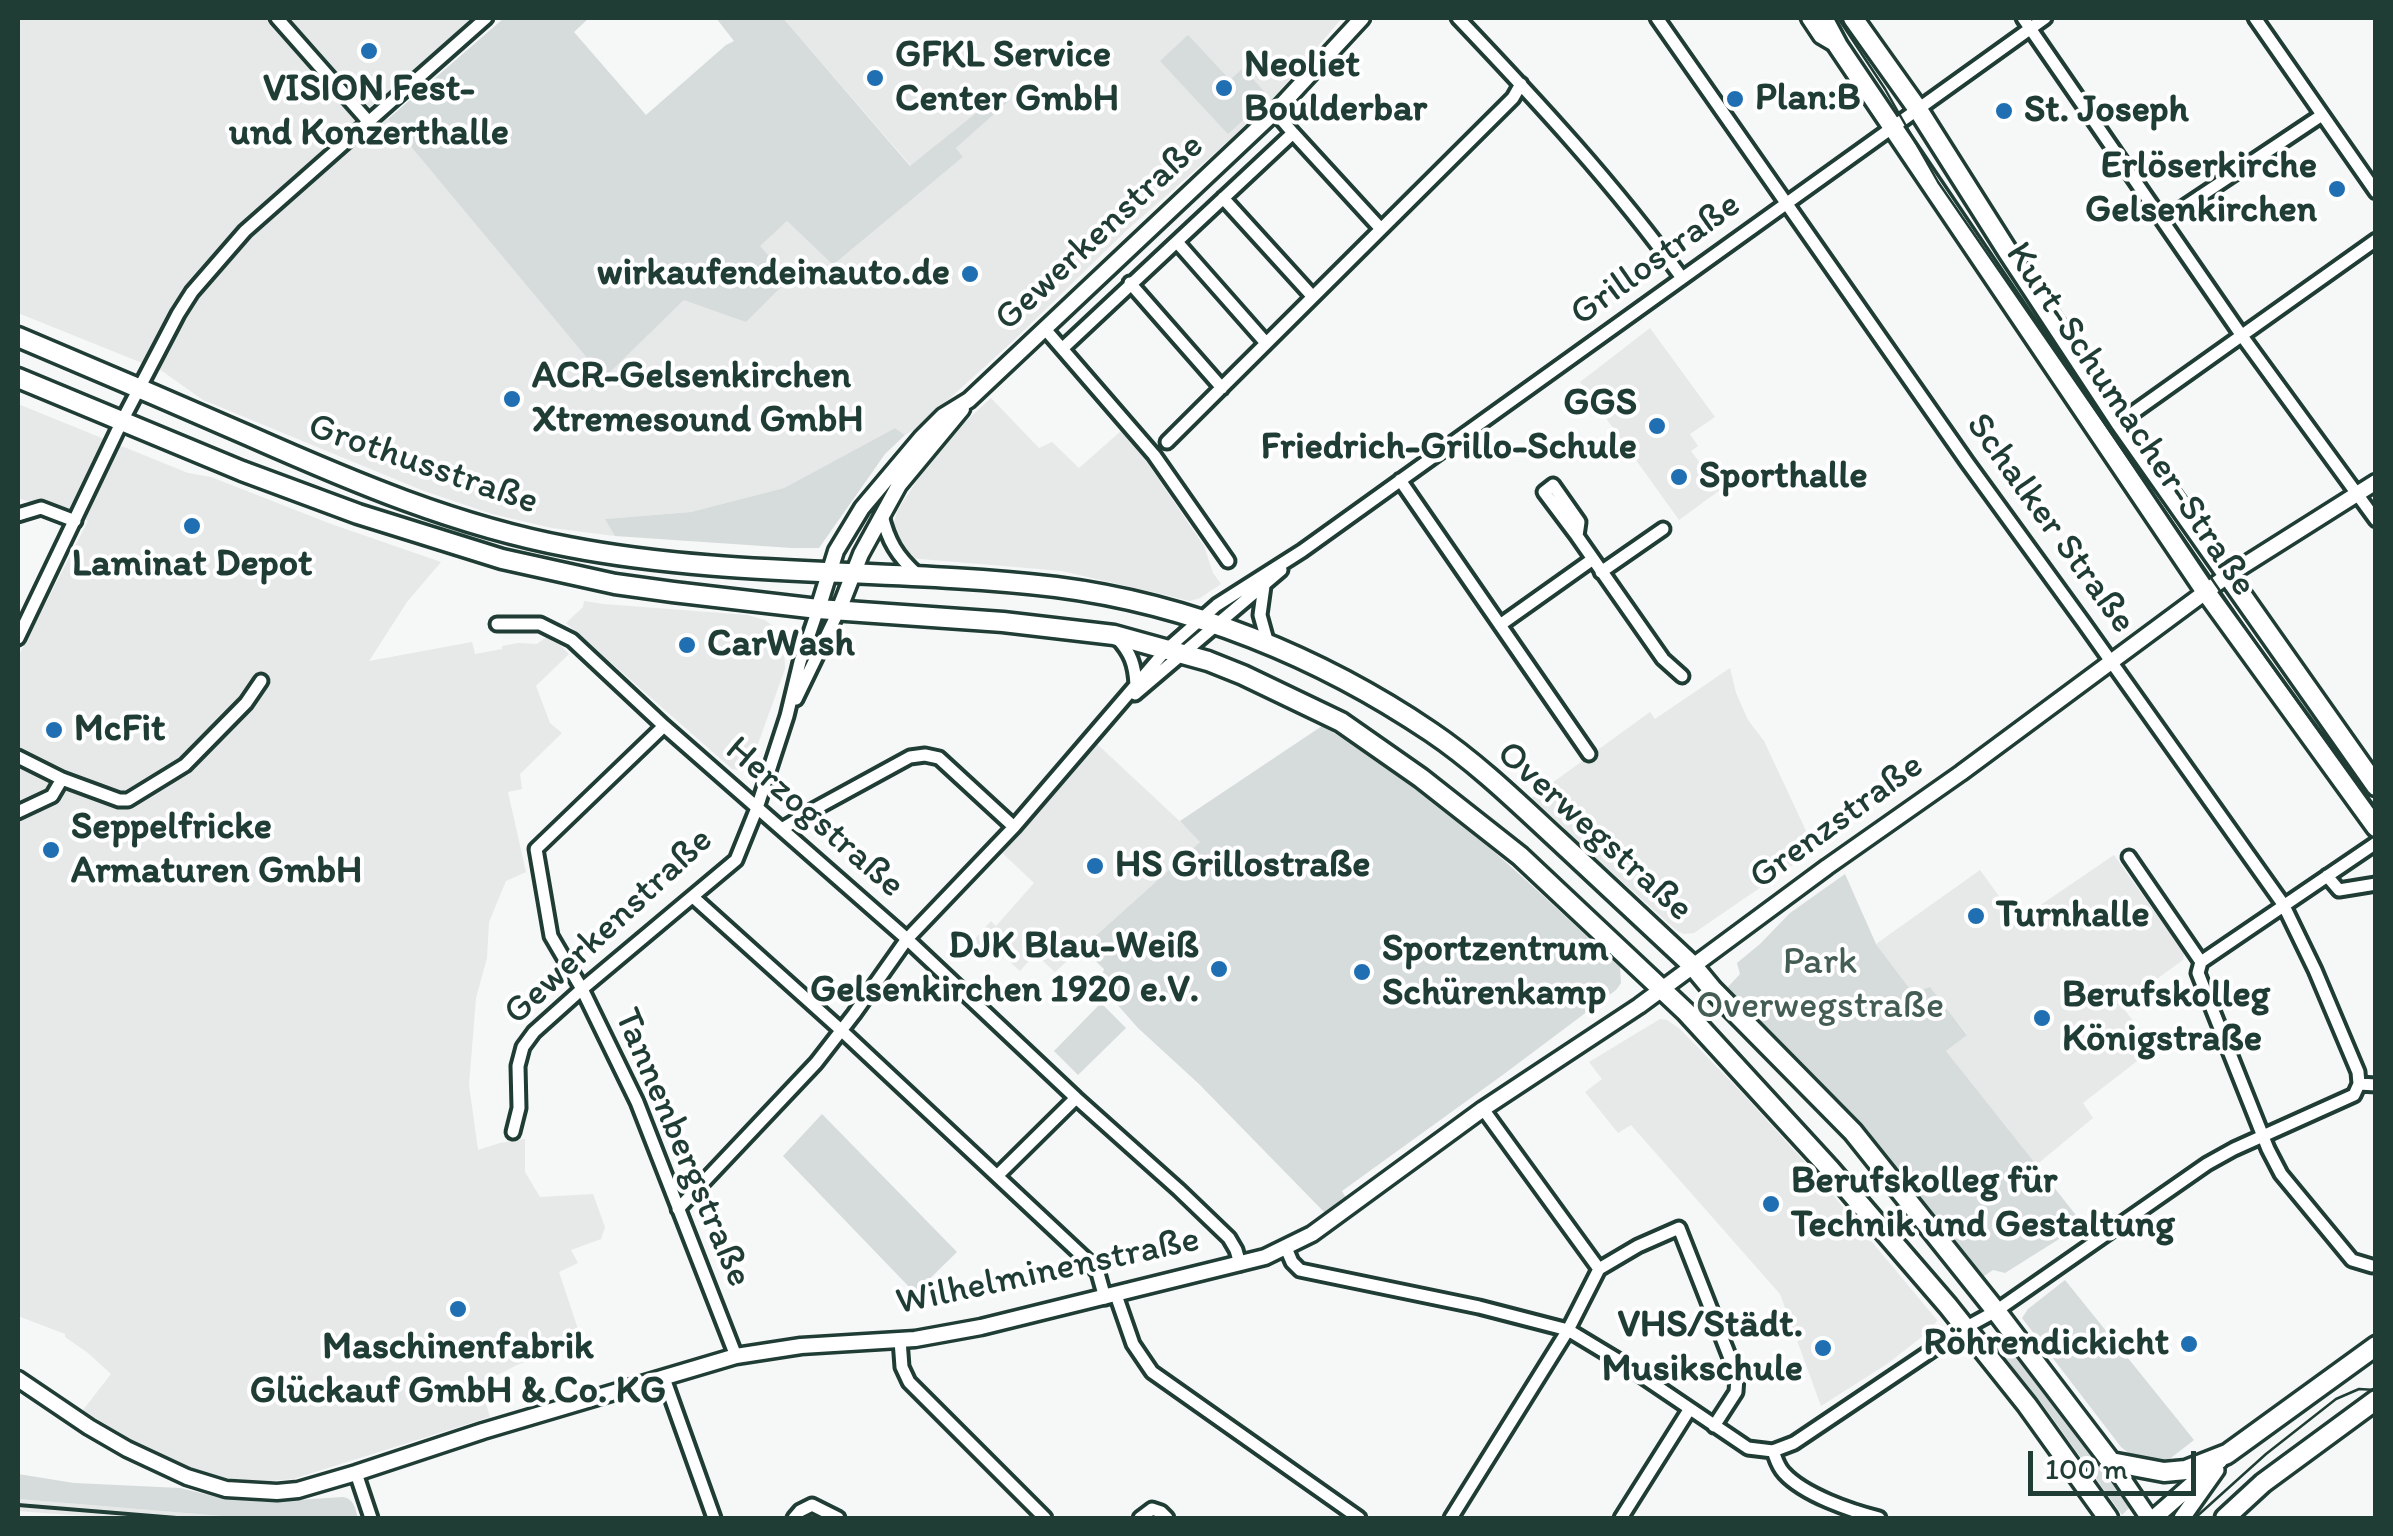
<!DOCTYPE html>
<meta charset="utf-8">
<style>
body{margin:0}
#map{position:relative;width:2393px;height:1536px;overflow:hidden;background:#f6f7f7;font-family:Itim,sans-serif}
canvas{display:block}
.frame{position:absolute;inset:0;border:20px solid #1f3d34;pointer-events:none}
.scale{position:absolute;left:2028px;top:1451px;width:168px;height:45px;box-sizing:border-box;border:5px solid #1f3d34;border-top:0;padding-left:12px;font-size:30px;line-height:35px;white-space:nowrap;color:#1f3d34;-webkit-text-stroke:8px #fff;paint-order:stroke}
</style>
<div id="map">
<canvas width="2393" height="1536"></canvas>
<div class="frame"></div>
<div class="scale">100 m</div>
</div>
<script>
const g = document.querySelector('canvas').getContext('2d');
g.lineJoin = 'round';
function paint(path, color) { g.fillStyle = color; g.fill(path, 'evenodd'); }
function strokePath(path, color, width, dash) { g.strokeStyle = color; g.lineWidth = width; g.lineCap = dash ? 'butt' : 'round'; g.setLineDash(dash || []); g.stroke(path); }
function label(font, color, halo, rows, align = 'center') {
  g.font = font + ' Itim,sans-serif'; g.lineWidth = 8; g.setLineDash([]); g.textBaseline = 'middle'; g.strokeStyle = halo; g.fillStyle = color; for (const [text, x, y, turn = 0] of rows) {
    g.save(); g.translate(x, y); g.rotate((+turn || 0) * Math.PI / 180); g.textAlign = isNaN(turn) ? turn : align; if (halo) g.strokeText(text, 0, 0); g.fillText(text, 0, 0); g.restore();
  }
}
paint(new Path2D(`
 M18 18H476L371 106 388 119 605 377 684 300 759 246 787 221 833 265 963 157 956 148 1009 101 1001 93 911 166 783 18H1342L1272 100 1232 138 1126 231 1012 342 918 427 905 435 895 428 784 488 691 512 606 519 615 536 552 528 492 514 424 491 203 400 162 371 18 313Z
 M1650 328 1715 417 1690 434 1698 446 1691 451 1720 490 1679 520 1580 382Z
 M991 398 1039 448 1052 442 1079 468 1121 431 1140 452 1204 546 1213 573 1221 584 1200 598 1190 601 1062 571 909 558 899 546 894 534V523L897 511 931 459 950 436Z
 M18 404 188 473 211 477 331 524 441 562 407 602 369 661 472 642 475 654 502 649V646L518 643 537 644 546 637 560 645 569 654 536 686 550 723 562 733 520 774 522 789 508 792 526 872 506 881 489 922 487 958 476 998 469 1085 478 1150 500 1143 525 1139V1172L540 1197 593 1194 605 1227 601 1239 571 1250 578 1263 559 1272 582 1341 517 1365 480 1384 490 1417 293 1479 259 1482 218 1477 164 1458 126 1437 83 1410 111 1374 88 1353 65 1337V1334L18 1316V657L88 521 18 498Z
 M584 601 604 604 747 615 765 620 773 626 784 644 785 669 750 766 738 770 732 769 566 623 583 607Z
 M1730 668 1736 693 1748 720 1764 741 1815 850 1694 933 1684 934 1676 930 1530 799 1650 712 1655 719Z
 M1096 743 1201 841 1055 972 1035 954 1020 971 1001 954 994 961 972 942 991 921 996 926 1034 883 998 849Z
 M2114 855 2184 953 2183 960 2121 1005 2140 1030 2150 1051 2083 1103 2093 1118 2035 1166 1946 1051 1967 1034 1930 988 1913 993 1876 944 1980 870 2017 921Z
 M1660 1019 1667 1020 1680 1029 1745 1096 1812 1170 1937 1320 1932 1329 1887 1364 1821 1406 1780 1294 1631 1125 1618 1133 1585 1092 1602 1079 1589 1062Z
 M18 1499 245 1518H110L18 1511Z`), '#e6e9e8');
paint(new Path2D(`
 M504 18H589L574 32 646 115 726 45 734 41 716 18H783L910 166 1001 93 1009 101 956 148 963 157 833 265 787 221 760 246 789 279 746 322 684 300 604 378 388 119Z
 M1188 35 1230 80 1243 68 1269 97 1228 134 1160 61Z
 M895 428 905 435 885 454 819 548H792L615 536 605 519 691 512 784 488Z
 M1322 726C1433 789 1527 881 1620 967L1621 983 1616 990 1504 1074 1342 1191 1347 1200 1327 1215 1199 1084 1138 1028 1099 984 1104 969 1082 948 1200 842 1180 821Z
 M1845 874 1876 944 1913 993 1930 987 1967 1035 1946 1051 2083 1224 2005 1273 1993 1270 1981 1278 1887 1163 1809 1074 1727 988 1740 974 1737 963 1760 944 1790 913Z
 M1101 1003 1126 1028 1078 1075 1054 1051Z
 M822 1114 957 1252 915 1293 783 1156Z
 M2065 1280 2194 1440 2167 1461 2132 1456 2121 1447 2022 1318 2028 1309Z
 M2007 1342 2129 1500 2131 1506 2122 1515 2043 1405 1995 1351Z
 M18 1474 74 1483 180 1488 221 1498 266 1502 343 1497C354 1499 355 1508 358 1518H245L18 1499Z`), '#d6dcdb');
const minor = new Path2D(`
 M277 18 368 121
 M1458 18C1537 101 1615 185 1682 278
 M1657 18 1967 462 2083 622 2283 904 2315 970 2358 1072 2359 1084
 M2023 18 2242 336 2376 520
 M2255 18 2376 192
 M1293 133 1381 229
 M1223 198 1313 297
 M2163 221 2322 115
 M1177 242 1266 343
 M1130 283 1222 388
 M1045 329 1154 455 1228 561
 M1063 348 1293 133 1275 112
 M2120 422 2376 240
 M1167 442 1513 98 1521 84
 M1400 480 1589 754
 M18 515 41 508 75 521
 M882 515C888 541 897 556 917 574
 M1577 536 1544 492 1553 485 1579 522 1577 536 1663 659 1682 676
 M1601 572 1663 529
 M1264 586 1260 615 1268 644
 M497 624H540L572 640 664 726 907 939 1076 1098 1179 1190 1229 1238 1236 1250 1240 1264
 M1500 625 1593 559
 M18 638 122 421 178 314 192 292 245 231 486 18
 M1117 638C1131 653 1135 665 1136 685
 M1135 694 1281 570
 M796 699 839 610
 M664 726 536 849 551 936 582 989 637 1102 736 1356
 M18 757 62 779 119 800H128L185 765 246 703 261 681
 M18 812 52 796 62 779
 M782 829 813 810 910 757 925 755 939 758 1014 827
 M2129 857 2201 962
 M2327 876 2339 890 2376 884
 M693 897 842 1031 1090 1263 1098 1273 1105 1298
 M2359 1084 2376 1085
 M513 1132 519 1108 518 1066 523 1047 534 1032 582 989 736 860 757 808 787 716 800 662 818 609
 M997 1176 1076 1098
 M678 1209 816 1063 854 1014 907 939 1014 827 1166 650 1217 605 1302 551 2045 18
 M1286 1248 1292 1262 1300 1270 1479 1307 1568 1330 1621 1362 1748 1448 1773 1451 1794 1443 1965 1328 1996 1311 2207 1164 2234 1149 2354 1095 2359 1084
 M2372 1266 2352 1260 2281 1174 2268 1149 2198 973 2201 962 2376 843
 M1599 1269 1638 1246 1679 1228 1737 1376 1736 1392 1714 1426
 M1116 1295 1133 1344 1152 1372 1359 1518
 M900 1340 902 1367 909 1382 1045 1518
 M664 1378 714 1518
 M1773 1451C1776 1459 1778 1467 1784 1473 1804 1495 1851 1511 1879 1518
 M356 1473 371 1518
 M794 1518 800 1511 812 1505 838 1518
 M1140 1518 1152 1509 1161 1512 1167 1518
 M1451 1518 1568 1330 1599 1269 1483 1109
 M1621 1518 1689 1410`);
const tertiary = new Path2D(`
 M1809 18 1821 36 1838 46
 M818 609 836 551 862 508 921 438 943 416 969 400 1275 112 1362 18
 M839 610 861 554 899 485 962 409
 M18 1379 89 1427 127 1449 187 1477 226 1489 277 1492 298 1490 356 1473 483 1431 736 1356 801 1346 915 1339 981 1327 1265 1257 1312 1234 1483 1109 1639 1006 1827 867 1961 773 2227 576 2376 482`);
const secondary = new Path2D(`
 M2111 1462 2149 1518
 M2154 1518 2220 1460
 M2182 1518 2216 1470`);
const primary = new Path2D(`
 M1823 18 1838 46 2206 592 2376 827
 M1853 18 1917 108 2008 252 2120 422 2376 786
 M18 337C94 369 171 402 247 435 351 481 456 526 569 547 729 578 894 568 1056 587 1190 604 1320 657 1431 732 1477 763 1518 803 1558 840 1603 882 1648 924 1693 966L1712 989 1853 1132 1996 1311 2111 1462 2164 1472 2186 1470 2227 1454 2376 1346
 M18 378 242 471 358 514 502 559 615 584 673 592 818 609 1003 622 1114 635 1208 661 1243 675 1341 722 1421 778 1520 856 1686 1012 1830 1169 1948 1306 2027 1405 2108 1518
 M2225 1518 2263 1483 2376 1400`);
strokePath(minor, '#1f3d34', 19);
strokePath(tertiary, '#1f3d34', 21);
strokePath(secondary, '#1f3d34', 22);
strokePath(primary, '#1f3d34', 25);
strokePath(minor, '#fff', 11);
strokePath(tertiary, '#fff', 14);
strokePath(secondary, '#fff', 15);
strokePath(primary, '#fff', 18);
strokePath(new Path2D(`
 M1838 18 1885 89 1938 182 2267 659 2376 811
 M2195 1518 2266 1454 2336 1399 2359 1389 2376 1390`), '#1f3d34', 2.5);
strokePath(new Path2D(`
 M18 1505 177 1518`), '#1f3d34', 4);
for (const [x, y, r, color] of [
 [369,51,10,"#1f6fb2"],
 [875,78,10,"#1f6fb2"],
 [1224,88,10,"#1f6fb2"],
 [1735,99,10,"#1f6fb2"],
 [2004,111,10,"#1f6fb2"],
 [2337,189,10,"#1f6fb2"],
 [970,274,10,"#1f6fb2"],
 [512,399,10,"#1f6fb2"],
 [1657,426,10,"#1f6fb2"],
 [1679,477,10,"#1f6fb2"],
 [192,526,10,"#1f6fb2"],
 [687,645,10,"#1f6fb2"],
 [54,730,10,"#1f6fb2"],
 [51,850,10,"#1f6fb2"],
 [1095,866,10,"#1f6fb2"],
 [1976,916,10,"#1f6fb2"],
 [1219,969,10,"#1f6fb2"],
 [1362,972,10,"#1f6fb2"],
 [2042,1018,10,"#1f6fb2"],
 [1771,1204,10,"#1f6fb2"],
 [458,1309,10,"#1f6fb2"],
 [2189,1344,10,"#1f6fb2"],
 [1823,1348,10,"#1f6fb2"]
]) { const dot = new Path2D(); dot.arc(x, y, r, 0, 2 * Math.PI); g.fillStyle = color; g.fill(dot); strokePath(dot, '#fff', 4); }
label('bold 38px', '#1f3d34', '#fff', [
 ["GFKL Service",895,56],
 ["Center GmbH",895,100],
 ["Neoliet",1244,66],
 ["Boulderbar",1244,110],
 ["VISION Fest-",369,90,"center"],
 ["und Konzerthalle",369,134,"center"],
 ["Plan:B",1755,99],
 ["St. Joseph",2024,111],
 ["Erlöserkirche",2317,167,"right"],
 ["Gelsenkirchen",2317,211,"right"],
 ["wirkaufendeinauto.de",950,274,"right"],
 ["ACR-Gelsenkirchen",532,377],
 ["Xtremesound GmbH",532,421],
 ["GGS",1637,404,"right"],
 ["Friedrich-Grillo-Schule",1637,448,"right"],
 ["Sporthalle",1699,477],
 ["Laminat Depot",192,565,"center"],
 ["CarWash",707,645],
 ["McFit",74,730],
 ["Seppelfricke",71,828],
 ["Armaturen GmbH",71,872],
 ["HS Grillostraße",1115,866],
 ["Turnhalle",1996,916],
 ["DJK Blau-Weiß",1199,947,"right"],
 ["Gelsenkirchen 1920 e.V.",1199,991,"right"],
 ["Sportzentrum",1382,950],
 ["Schürenkamp",1382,994],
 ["Berufskolleg",2062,996],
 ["Königstraße",2062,1040],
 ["Berufskolleg für",1791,1182],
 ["Technik und Gestaltung",1791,1226],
 ["VHS/Städt.",1803,1326,"right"],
 ["Musikschule",1803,1370,"right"],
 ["Röhrendickicht",2169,1344,"right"],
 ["Maschinenfabrik",458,1348,"center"],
 ["Glückauf GmbH & Co. KG",458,1392,"center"]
], 'left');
label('38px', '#1f3d34', '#fff', [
 ["Gewerkenstraße",1100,233,-43],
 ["Grillostraße",1656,260,-36],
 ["Kurt-Schumacher-Straße",2130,420,56],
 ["Grothusstraße",423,465,19],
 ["Schalker Straße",2050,524,54],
 ["Herzogstraße",814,818,41],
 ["Grenzstraße",1837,822,-36],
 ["Overwegstraße",1594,832,42],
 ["Gewerkenstraße",609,927,-43],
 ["Tannenbergstraße",682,1148,67],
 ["Wilhelminenstraße",1048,1272,-12]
]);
label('38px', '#445d55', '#fff', [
 ["Park",1820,963],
 ["Overwegstraße",1820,1007]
]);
</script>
